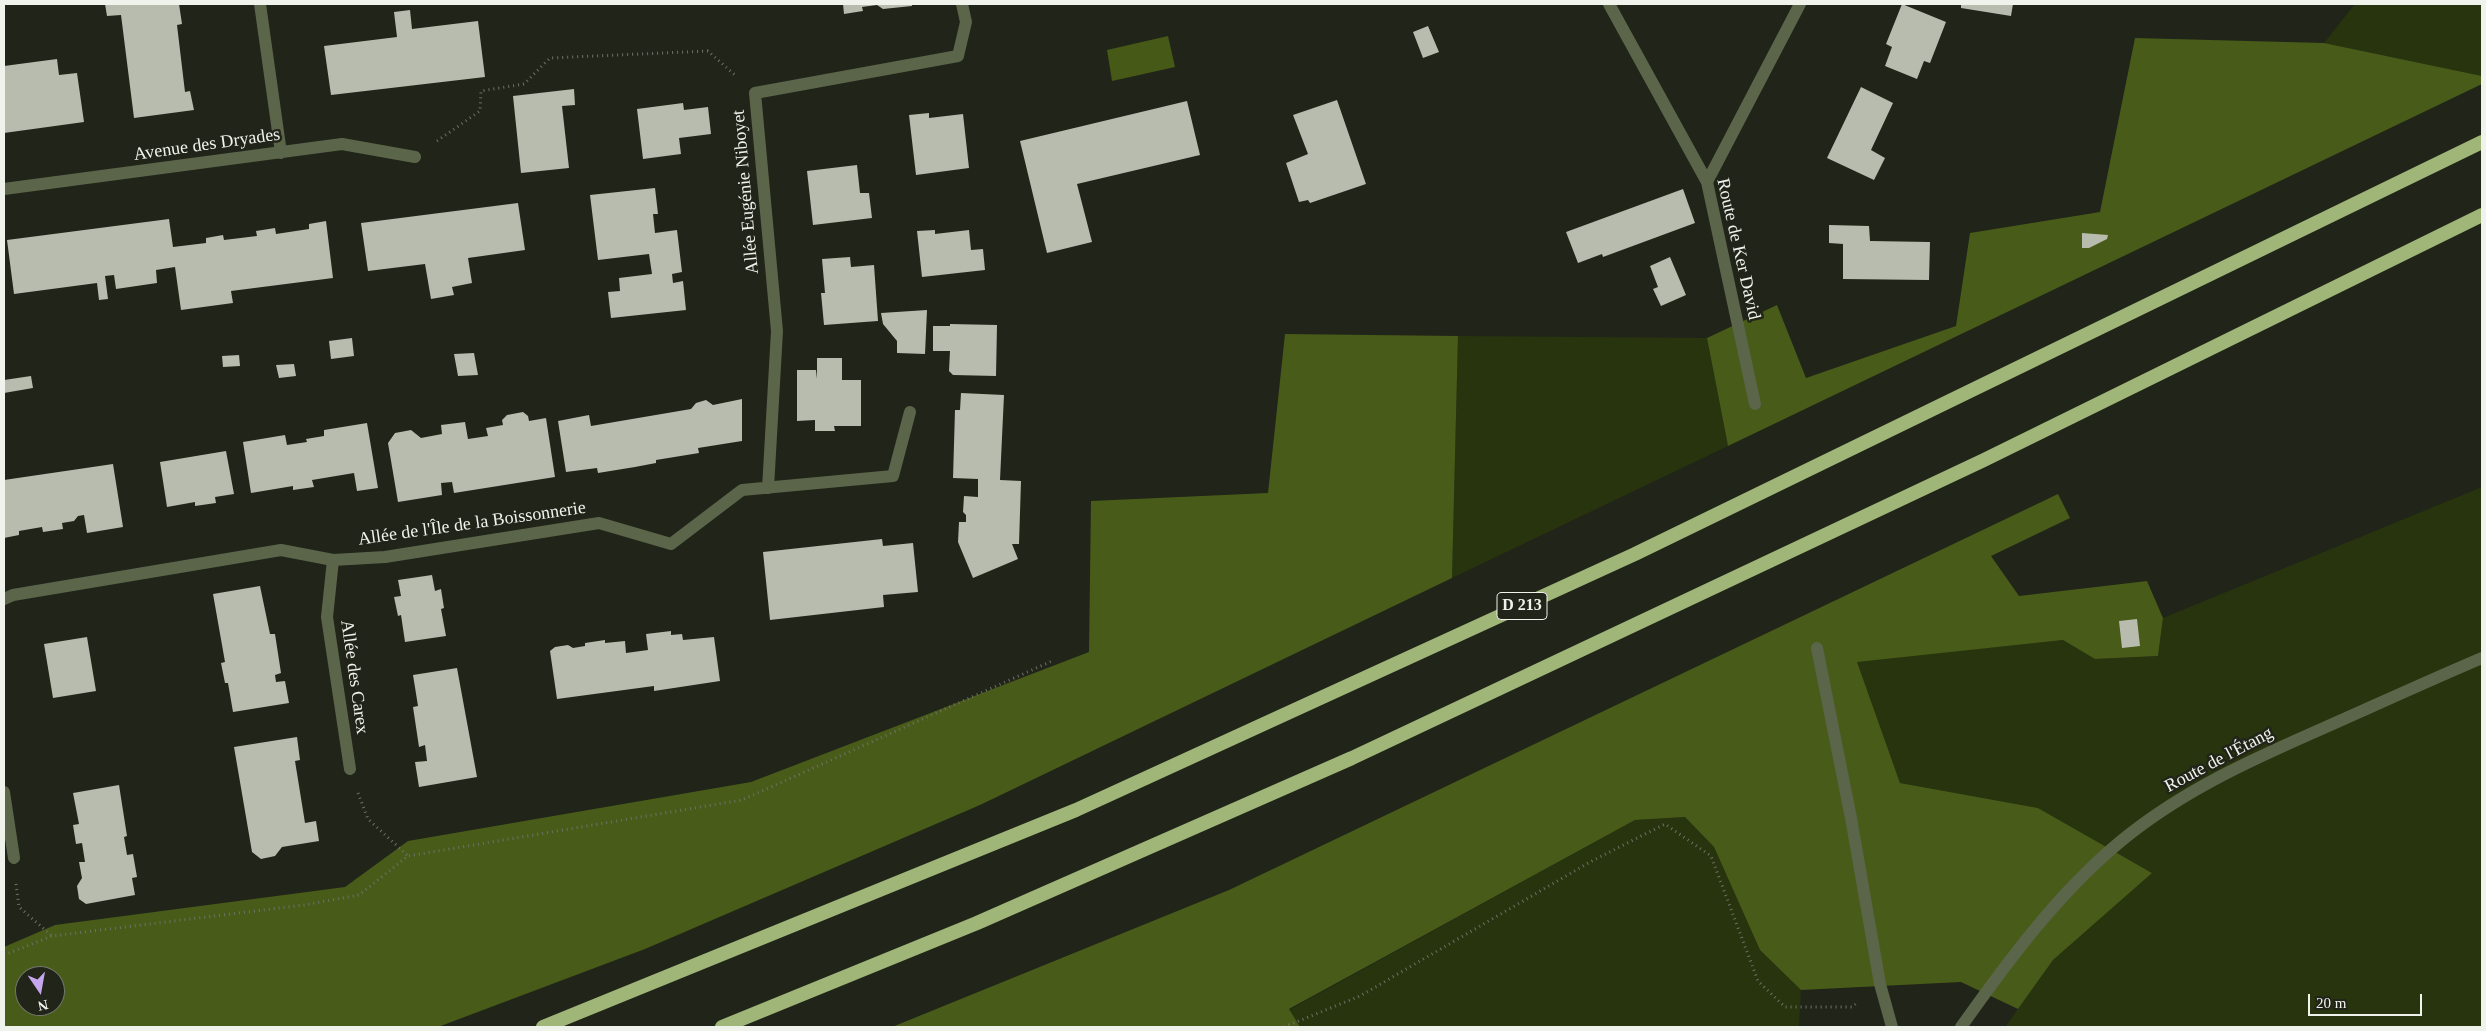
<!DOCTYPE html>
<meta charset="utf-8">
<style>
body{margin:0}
#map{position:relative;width:2486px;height:1031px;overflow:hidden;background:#202419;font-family:Georgia,serif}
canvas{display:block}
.frame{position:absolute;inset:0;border:5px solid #f0f3ec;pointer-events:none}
.north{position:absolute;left:15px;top:966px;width:50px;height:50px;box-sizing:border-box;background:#202419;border:1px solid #73776d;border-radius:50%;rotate:168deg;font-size:14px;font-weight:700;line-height:20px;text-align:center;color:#f0f3ec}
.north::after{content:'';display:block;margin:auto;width:18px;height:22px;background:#c7a6f0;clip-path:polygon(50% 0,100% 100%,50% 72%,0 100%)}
.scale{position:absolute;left:2308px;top:994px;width:114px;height:22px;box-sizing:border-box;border:2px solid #f0f3ec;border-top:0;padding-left:6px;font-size:15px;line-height:18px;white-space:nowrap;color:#f0f3ec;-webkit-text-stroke:4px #202419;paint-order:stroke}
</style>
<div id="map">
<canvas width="2486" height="1031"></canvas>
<div class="frame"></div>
<div class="north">N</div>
<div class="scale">20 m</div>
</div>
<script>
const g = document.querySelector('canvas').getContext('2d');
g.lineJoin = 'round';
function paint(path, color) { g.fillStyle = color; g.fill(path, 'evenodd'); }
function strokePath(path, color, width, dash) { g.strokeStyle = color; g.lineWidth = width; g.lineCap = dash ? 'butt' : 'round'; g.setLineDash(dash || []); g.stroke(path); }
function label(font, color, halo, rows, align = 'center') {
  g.font = font + ' Georgia,serif'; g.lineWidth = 5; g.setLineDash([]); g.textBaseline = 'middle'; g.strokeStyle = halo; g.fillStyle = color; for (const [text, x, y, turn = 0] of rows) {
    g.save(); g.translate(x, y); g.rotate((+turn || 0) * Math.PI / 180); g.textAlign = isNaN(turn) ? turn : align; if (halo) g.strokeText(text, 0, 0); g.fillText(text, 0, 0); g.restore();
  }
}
paint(new Path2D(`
 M2355 4H2482V76L2324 43Z
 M1458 336 1707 338 1728 446 1452 578Z
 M2482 487V1027H2005L2053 960 2152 873 2038 808 1900 783 1856 661 2063 640 2096 659 2158 656 2163 618Z
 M1685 817 1714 847 1760 950 1801 990 1799 1027H1300L1289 1010 1635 820Z`), '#28340e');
paint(new Path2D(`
 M2135 38 2324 43 2482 76V84L1728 446 1707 338 1777 305 1806 378 1956 326 1970 233 2100 212Z
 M1285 334 1458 336 1452 578 980 805 645 949 438 1027H4V947L55 925 345 887 408 841 751 782 1089 652 1091 501 1268 493ZM25 976H55V1006H25Z
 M2058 494 2070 518 1991 556 2019 596 2147 581 2163 618 2158 656 2095 659 2063 640 1857 662 1900 783 2038 808 2152 873 2053 960 2018 1009 1961 982 1801 990 1760 950 1714 847 1685 817 1635 820 1289 1009 1300 1027H892L1229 890Z`), '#485b19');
paint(new Path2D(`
 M1168 36 1175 67 1112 81 1107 50Z`), '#465917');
paint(new Path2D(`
 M105 4H179L182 24 177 25 185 92 190 91 194 110 134 118 121 15 107 16Z
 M843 4H912V6L883 9 877 5 862 7 863 11 844 14Z
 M1902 4 1946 22 1930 63 1924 61 1917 79 1885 66 1892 47 1886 44Z
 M1961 4H2013L2011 16 1961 8Z
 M410 10 412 29 478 21 485 77 331 95 324 46 397 37 394 12Z
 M1428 26 1439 52 1423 58 1413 32Z
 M57 59 59 75 77 73 84 122 4 133V66Z
 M1861 87 1893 103 1871 150 1885 158 1874 180 1827 158Z
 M574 89 575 105 562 106 569 168 521 173 513 96Z
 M1337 100 1366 184 1310 203 1308 200 1299 202 1286 163 1308 154 1293 115Z
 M1187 101 1200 155 1077 184 1092 242 1047 253 1020 141Z
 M683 103 684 110 708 107 711 134 679 138 681 154 643 159 637 109Z
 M929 113V118L963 114 969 168 916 175 909 115Z
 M857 165 860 193H869L872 218 813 225 807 171Z
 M655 188 658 214H653L655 233 677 230 682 272 672 274 673 283 683 281 686 310 611 318 608 292 620 291 619 278 652 274 649 254 598 260 590 195Z
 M1683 189 1695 223 1603 257 1602 254 1578 263 1566 232Z
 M518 203 525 250 468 258 472 283 452 287 454 295 431 299 425 264 368 271 361 223Z
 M169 219 173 247 206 243V238L223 235 224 240 257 236 256 231 275 228 276 234 309 229V224L326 221 333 278 231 291 233 303 181 310 175 267 156 270 157 283 116 289 114 275 105 276 108 299 99 300 97 283 14 294 7 240Z
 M1829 225 1869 226 1870 241 1930 242 1929 280 1843 279V244L1829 243Z
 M935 230V234L969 230 971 250 983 249 985 270 922 277 917 231Z
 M2082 233 2108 235 2107 239 2089 248H2082Z
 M850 257 851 267 874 265 878 321 824 325 821 293H825L822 259Z
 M1670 257 1686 295 1661 306 1653 289 1658 287 1650 266Z
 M927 310 925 354 897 353V341L883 324 881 313Z
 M950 324 997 325 996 376 953 375 949 371 950 351H933V326H950Z
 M352 338 354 356 331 359 329 341Z
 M474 353 478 375 458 376 454 354Z
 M239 355 240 366 223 367 222 356Z
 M817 358H842V380H861V426H834L835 431H815V420L797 421V370H816L817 379Z
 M294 364 296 376 279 378 276 365Z
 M31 376 33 388 4 393V380Z
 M961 393 1004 395 1000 480 1021 481 1019 544H1012L1018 559 973 578 958 542 959 522H966V515L963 512 964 496 978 497V479L953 478 955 410H960Z
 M742 399V441L698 448 699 453 656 460V463L635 467 598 473 597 468 566 472 558 421 589 415 591 426 691 409 696 403 706 400 713 405Z
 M523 412 528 416 529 421 546 418 555 477 454 493 452 482 441 483 442 495 398 502 388 443 395 433 411 430 421 438 442 434 441 425 465 422 468 439 488 436 486 428 503 425 502 420 507 415Z
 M367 423 378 488 357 491 354 473 312 480 314 487 293 490V486L251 493 243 442 285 435 287 445 307 442 306 439 324 436V430Z
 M226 451 234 494 215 497 216 503 195 506V502L167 507 160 462Z
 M113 464 123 527 87 533 84 515 78 516 74 521 62 523 63 529 43 532 42 527 19 531V535L4 538V480Z
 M882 539 883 546 913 543 918 592 883 595 884 607 770 620 763 552Z
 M432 575 435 591 441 589 444 608 441 609 446 636 405 642 401 615 398 616 394 597 401 596 398 580Z
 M260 586 270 634H275L281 673 275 675 276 682 285 681 289 703 233 712 228 683H225L221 663 225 662 213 594Z
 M2137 619 2140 646 2122 648 2119 621Z
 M671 631V635L682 634 683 640 714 637 720 681 654 691V686L557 699 550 651 555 647 568 645 573 648 585 646V643L605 640V643L625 641 626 653 648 650 646 634Z
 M87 637 96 691 53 698 44 644Z
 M457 668 477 777 419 787 415 762 427 761 425 745 419 747 413 707 418 706 413 675Z
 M297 737 300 760 295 761 305 823 316 821 319 841 282 847 275 856 261 859 252 852 234 747Z
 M119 785 127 836 124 837 127 855 133 854 137 877 132 878 135 895 86 904 79 899 77 886 82 878 79 862H85L82 843 76 844 73 825 79 824 73 793Z`), '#b7bcaf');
strokePath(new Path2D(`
 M437 141 480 111 481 91 524 84 550 58 708 51 736 76
 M358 793 368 819 408 856
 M16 884 19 907 52 936
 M4 955 52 936 304 905 359 895 408 856 742 800 1052 661
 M1284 1027 1360 996 1590 862 1665 824 1711 856 1758 981 1785 1007H1852L1858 1002`), '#6e7168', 3, [1, 4]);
strokePath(new Path2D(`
 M1817 648 1851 818 1880 984 1892 1027`), '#5b654a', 12);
strokePath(new Path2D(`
 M260 4 281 153
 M1609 4 1707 182 1755 404
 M1707 182 1800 4
 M4 189 342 144 415 157
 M768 488 777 331 755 93 958 56 966 22 962 4
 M333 560 327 617 350 769
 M4 599 13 595 281 550 333 560 385 557 599 523 671 544 742 490 893 476 910 412
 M4 792 14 858
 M1961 1027C2008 961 2058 893 2121 841 2183 790 2253 759 2326 727 2378 704 2430 680 2482 658`), '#5b654a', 12);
strokePath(new Path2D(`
 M543 1027 1076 810 1635 554 2482 142
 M722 1027 977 923 1352 758 1984 460 2482 215`), '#a0b678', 14);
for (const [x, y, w] of [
 [1522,606,50]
]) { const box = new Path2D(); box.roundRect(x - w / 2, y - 13.5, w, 27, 4); g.fillStyle = '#202419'; g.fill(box); strokePath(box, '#f0f3ec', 1); }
label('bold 16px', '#f0f3ec', null, [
 ["D 213",1522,606]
]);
label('18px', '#f0f3ec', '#202419', [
 ["Avenue des Dryades",207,145,-8],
 ["Allée Eugénie Niboyet",746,192,-95],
 ["Route de Ker David",1738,249,77],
 ["Allée de l'Île de la Boissonnerie",472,524,-8],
 ["Allée des Carex",354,677,82],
 ["Route de l'Étang",2219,760,-28]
]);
</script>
